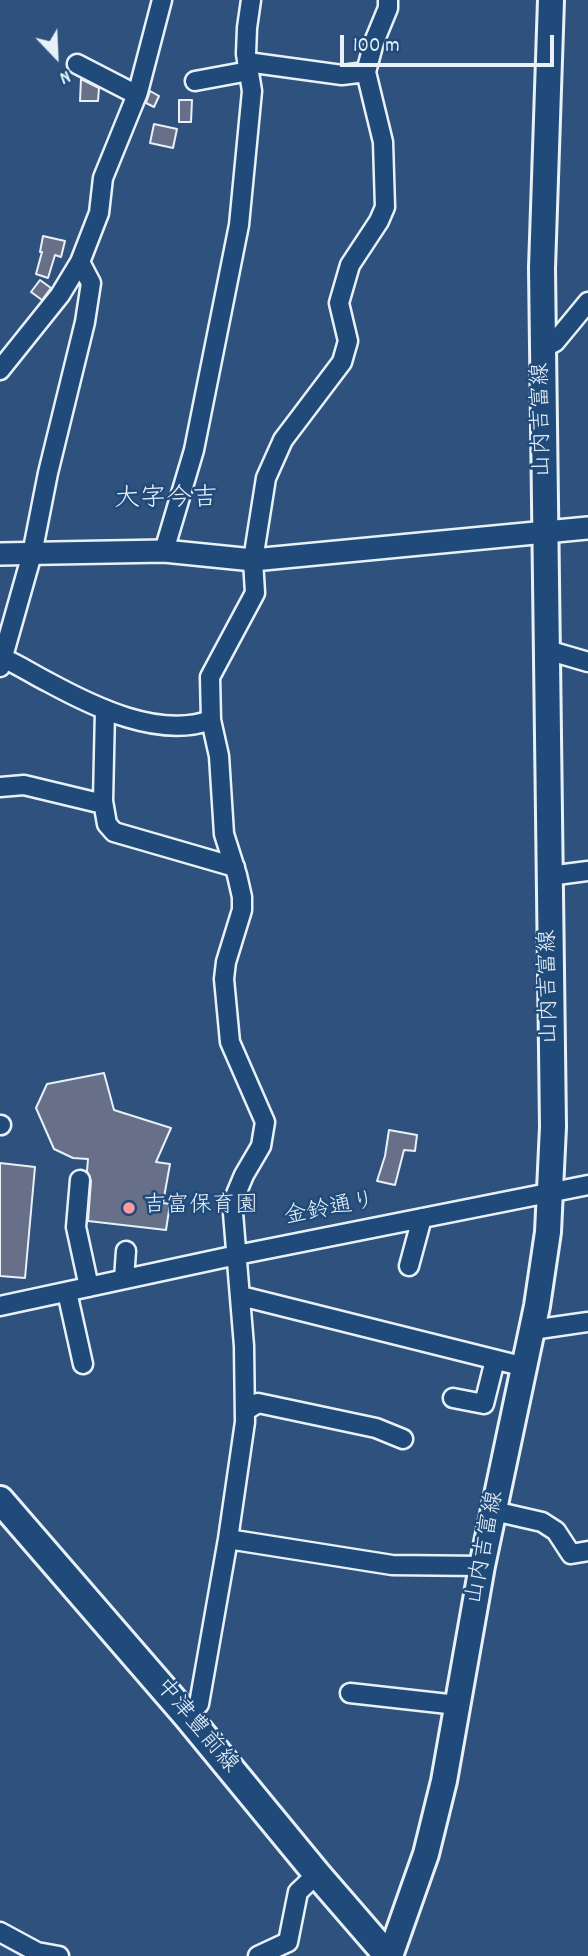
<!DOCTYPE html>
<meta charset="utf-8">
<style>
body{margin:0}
#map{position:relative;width:588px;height:1956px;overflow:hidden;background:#2e527d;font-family:Dekko,sans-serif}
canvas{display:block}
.north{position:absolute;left:21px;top:21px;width:70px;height:70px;-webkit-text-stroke:5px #1f4a7a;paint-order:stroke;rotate:157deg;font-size:19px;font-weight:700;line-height:28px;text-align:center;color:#e8f1f8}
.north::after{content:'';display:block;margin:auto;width:24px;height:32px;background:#e8f1f8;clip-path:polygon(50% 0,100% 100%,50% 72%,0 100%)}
.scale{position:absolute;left:340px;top:35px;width:214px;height:32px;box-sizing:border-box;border:4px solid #e8f1f8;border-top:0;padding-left:9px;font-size:21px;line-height:24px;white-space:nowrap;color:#e8f1f8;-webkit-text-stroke:5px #1f4a7a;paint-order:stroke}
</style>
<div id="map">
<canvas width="588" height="1956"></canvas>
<div class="north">N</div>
<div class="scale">100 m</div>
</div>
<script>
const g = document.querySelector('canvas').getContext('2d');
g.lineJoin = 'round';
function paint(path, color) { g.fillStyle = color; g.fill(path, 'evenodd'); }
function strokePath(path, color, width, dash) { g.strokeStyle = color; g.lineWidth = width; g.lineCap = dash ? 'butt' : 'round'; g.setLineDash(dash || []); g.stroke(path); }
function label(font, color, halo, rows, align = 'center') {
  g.font = font + ' Dekko,"Klee One",sans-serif'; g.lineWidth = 5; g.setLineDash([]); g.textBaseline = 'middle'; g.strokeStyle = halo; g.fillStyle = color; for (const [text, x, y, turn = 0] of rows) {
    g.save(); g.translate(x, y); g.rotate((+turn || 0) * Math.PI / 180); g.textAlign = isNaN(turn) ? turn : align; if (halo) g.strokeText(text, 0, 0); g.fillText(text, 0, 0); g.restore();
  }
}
const building = new Path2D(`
 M81 79 99 88 98 101H80Z
 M150 91 159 96 154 107 146 103Z
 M179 100H192L191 122H179Z
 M154 124 177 129 173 148 150 143Z
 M43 236 65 241 61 257 55 255 48 278 36 274 42 252H40Z
 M40 280 51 288 42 300 31 292Z
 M104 1073 114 1110 171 1128 156 1162 170 1164 163 1203 170 1204 166 1230 88 1221 91 1181 87 1171 88 1159 73 1158 54 1149 36 1108 47 1084Z
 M389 1130 417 1135 415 1151 404 1150 395 1185 377 1181 385 1156Z
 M0 1163 35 1167 25 1278 0 1276Z`);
paint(building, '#687089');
strokePath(building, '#e8f1f8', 2);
const minor = new Path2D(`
 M247 62 342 75 366 72
 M77 64 137 95
 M195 81 249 71
 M543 348 555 342 588 302
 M0 370 60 295 80 262 99 213 103 178 138 92 162 0
 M164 551 194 450 239 225 252 91 246 54 247 28 251 0
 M547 650 588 662
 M0 657C16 663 32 674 48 682 94 707 159 739 211 720
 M0 667 32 554 48 473 85 322 91 283 80 262
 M105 710 103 801 107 824 114 832 235 867
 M0 787 24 785 103 804
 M549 876 588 871
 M0 1125H1
 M80 1180 76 1227 89 1287
 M409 1266 422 1218
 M124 1279 126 1251
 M67 1292 83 1364
 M241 1296 525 1367
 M0 1306 237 1255 588 1185
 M532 1330 588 1322
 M453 1398 484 1404 495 1360
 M245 1411 258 1403 376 1428 403 1439
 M494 1511 542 1522 556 1531 571 1554 588 1551
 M228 1539 392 1565 482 1566
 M350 1693 457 1705
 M187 1716 199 1704 228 1539 245 1422 244 1346 233 1213 236 1194 244 1175 261 1146 265 1122 230 1042 224 979 226 962 242 910V897L237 875 224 834 219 756 211 720 210 677 255 593 253 560 266 478 283 440 342 362 348 341 339 303 350 265 379 221 385 207 383 142 366 72 374 42 388 8V0
 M0 1932 37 1952 59 1956
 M258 1956 288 1942 298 1892 317 1874`);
const tertiary = new Path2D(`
 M0 554 164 551 253 560 588 528`);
const secondary = new Path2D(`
 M390 1956 426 1854 444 1781 482 1566 537 1306 548 1232 553 1127 542 268 551 0`);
const primary = new Path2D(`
 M0 1500 187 1716 317 1874 388 1956`);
strokePath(minor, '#e8f1f8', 23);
strokePath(tertiary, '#e8f1f8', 26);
strokePath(secondary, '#e8f1f8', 30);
strokePath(primary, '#e8f1f8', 32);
strokePath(minor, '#1f4a7a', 18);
strokePath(tertiary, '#1f4a7a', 21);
strokePath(secondary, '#1f4a7a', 24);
strokePath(primary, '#1f4a7a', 26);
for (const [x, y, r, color] of [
 [129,1208,7,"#ff9aa2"]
]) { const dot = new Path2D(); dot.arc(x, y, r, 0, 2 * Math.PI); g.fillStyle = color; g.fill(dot); strokePath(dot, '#1f4a7a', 2.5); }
label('23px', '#e8f1f8', '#1f4a7a', [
 ["山内吉富線",544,420,-91],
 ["山内吉富線",551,987,-91],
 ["金鈴通り",330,1211,-11],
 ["山内吉富線",487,1548,-79],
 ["中津豊前線",195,1727,50]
]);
label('23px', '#e8f1f8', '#1f4a7a', [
 ["吉富保育園",143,1208]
], 'left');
label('26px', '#e8f1f8', '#1f4a7a', [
 ["大字今吉",166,501]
]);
</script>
